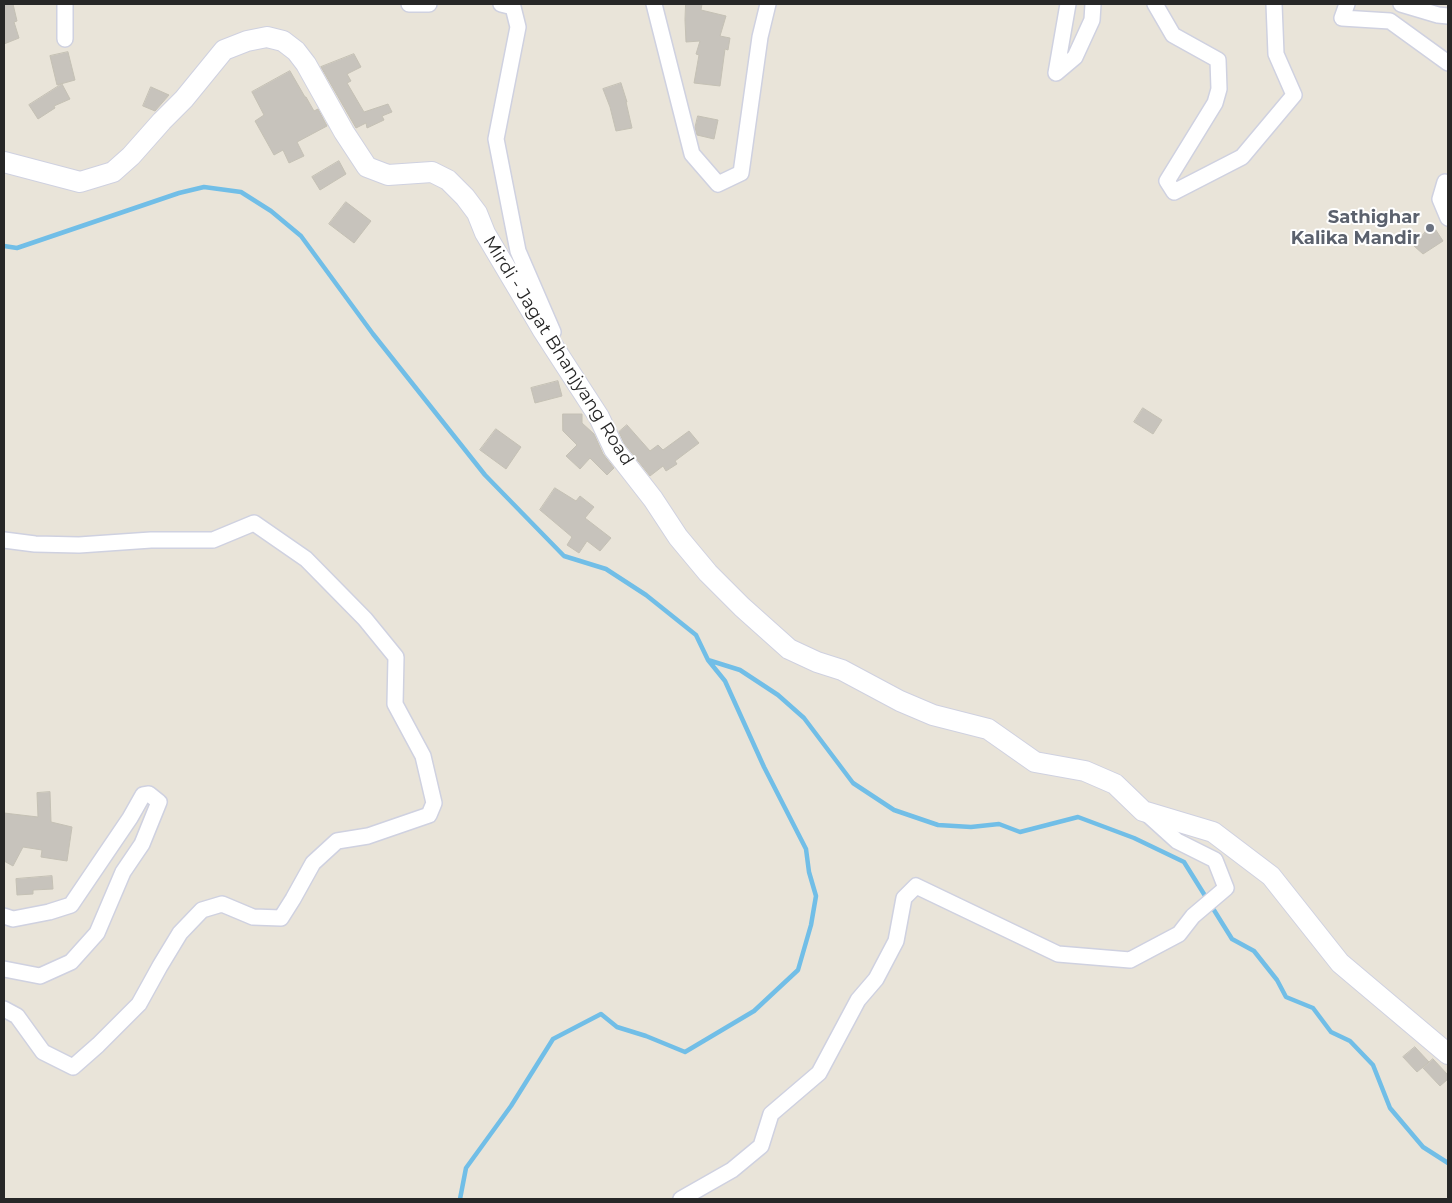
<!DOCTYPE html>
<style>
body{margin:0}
#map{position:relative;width:1452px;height:1203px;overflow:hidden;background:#e9e4d9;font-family:Montserrat,sans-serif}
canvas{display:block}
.frame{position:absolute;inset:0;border:5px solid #272727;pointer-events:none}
</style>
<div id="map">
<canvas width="1452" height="1203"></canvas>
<div class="frame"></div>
</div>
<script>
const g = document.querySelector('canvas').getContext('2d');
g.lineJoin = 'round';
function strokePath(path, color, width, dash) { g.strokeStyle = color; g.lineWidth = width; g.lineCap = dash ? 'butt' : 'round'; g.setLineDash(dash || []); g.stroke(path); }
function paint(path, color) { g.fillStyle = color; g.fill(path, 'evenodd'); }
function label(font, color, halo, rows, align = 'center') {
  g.font = font + ' Montserrat,sans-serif'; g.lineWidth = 4; g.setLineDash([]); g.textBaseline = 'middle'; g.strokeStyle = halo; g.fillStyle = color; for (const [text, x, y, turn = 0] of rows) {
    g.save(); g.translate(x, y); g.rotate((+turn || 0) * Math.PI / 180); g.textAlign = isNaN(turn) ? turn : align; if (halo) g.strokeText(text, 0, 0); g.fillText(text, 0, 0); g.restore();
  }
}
strokePath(new Path2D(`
 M4 246 17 248 179 193 204 187 241 192 271 211 301 236 373 334 485 475 564 556 606 569 646 595 696 635 708 660 725 681 764 767 806 849 809 872 816 896 811 925 798 970 754 1011 685 1052 646 1036 617 1027 601 1014 553 1039 511 1106 466 1168 460 1199
 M708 660 740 670 778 695 804 718 853 783 894 810 938 825 971 827 999 824 1020 832 1078 817 1134 838 1184 862 1232 939 1254 951 1277 980 1286 997 1313 1008 1331 1032 1350 1041 1373 1065 1390 1108 1423 1147 1448 1163`), '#71bee7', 4.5);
const building = new Path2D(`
 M4 4H13L17 21 14 22 19 38 4 44Z
 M686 4H702L701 10 726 16 720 36 730 38 728 50 725 49 720 86 694 83 699 55 696 54 700 41 686 42 685 20Z
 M68 52 75 80 57 85 50 56Z
 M354 54 361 67 347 74 351 81 347 83 364 112 388 104 392 112 382 116 384 120 367 128 366 123 356 128 321 67Z
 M290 71 305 97H306L314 111 318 109 327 126 297 142 304 156 289 163 283 150 274 155 255 121 264 115 252 92Z
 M621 83 627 102H626L632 128 616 131 610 107 603 89Z
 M62 84 70 99 54 106 55 108 38 119 29 105Z
 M151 87 169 95 155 111 143 106Z
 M698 116 718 120 714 139 697 135 695 128Z
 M339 161 346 174 320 190 312 177Z
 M346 202 371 221 354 243 329 224Z
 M1432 224 1443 241 1423 254 1414 246Z
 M558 381 562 396 535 403 531 388Z
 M1143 408 1162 420 1153 434 1134 422Z
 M563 414H582V423L594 434 603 454 614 468 607 475 590 458 580 469 566 456 577 445 563 431Z
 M627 425 650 451 658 445 663 450 689 431 699 443 675 461 677 464 666 471 663 466 650 476 624 443 619 432Z
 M496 429 521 447 506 469 480 450Z
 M555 488 576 501 580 496 594 507 585 518 611 538 600 551 587 541 579 553 567 545 572 537 540 510Z
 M50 792 51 822 72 827 67 861 41 857 42 850 23 847 13 866 4 861V813L38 817 37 793Z
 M52 876 53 889 33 890V894L17 895 16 879Z
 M1415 1047 1429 1062 1417 1072 1403 1057Z
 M1433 1059 1448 1075V1079L1440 1086 1423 1068Z`);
paint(building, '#c7c3bc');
strokePath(building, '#c4c0b4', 1);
const street = new Path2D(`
 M65 4V39
 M409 4H429
 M501 4 513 7 518 27 496 139 518 251 553 332
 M654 4 692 154 718 184 741 173 760 37 768 4
 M1068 4 1056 73 1075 57 1092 20 1093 4
 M1155 4 1173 35 1218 60 1219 89 1215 103 1167 181 1174 192 1242 157 1294 95 1276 54 1274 4
 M1347 4 1342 18 1390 21 1448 63
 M1401 4 1438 15 1448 16
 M1448 183 1445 182 1440 199 1448 218
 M4 540 35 544 79 545 151 540H213L254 523 306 559 365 619 396 657 395 704 423 756 434 803 429 815 368 836 337 841 313 863 293 899 281 918 253 917 222 904 202 910 180 933 160 966 139 1004 98 1045 73 1067 43 1052 17 1016 4 1009
 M4 916 13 919 49 912 71 905 130 818 143 795 149 794 159 802 142 844 123 872 97 933 71 962 40 976 4 969
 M681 1199 732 1170 761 1146 771 1114 819 1073 858 1000 876 979 896 941 904 898 916 886 1058 954 1130 960 1179 934 1193 916 1226 888 1215 860 1177 841 1146 813`);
const secondary = new Path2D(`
 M4 162 80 182 113 172 131 156 162 121 184 99 224 50 247 41 267 37 283 41 296 51 306 64 344 132 367 167 388 175 432 172 448 180 465 197 477 213 485 233 542 329 599 417 614 449 653 499 678 537 708 573 742 607 789 649 817 662 842 670 900 701 933 715 988 729 1035 762 1085 771 1115 784 1143 811 1213 832 1271 876 1340 963 1448 1054`);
strokePath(street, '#cfd1e0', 18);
strokePath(secondary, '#cfd1e0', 22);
strokePath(street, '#fff', 15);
strokePath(secondary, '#fff', 20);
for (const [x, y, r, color] of [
 [1430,228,5,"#6b7280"]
]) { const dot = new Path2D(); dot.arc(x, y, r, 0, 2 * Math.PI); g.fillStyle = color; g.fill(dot); strokePath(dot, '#fff', 2); }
label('bold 18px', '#5b616d', '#fff', [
 ["Sathighar",1420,218],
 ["Kalika Mandir",1420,239]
], 'right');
label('18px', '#272727', '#fff', [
 ["Mirdi - Jagat Bhanjyang Road",558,351,58]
]);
</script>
